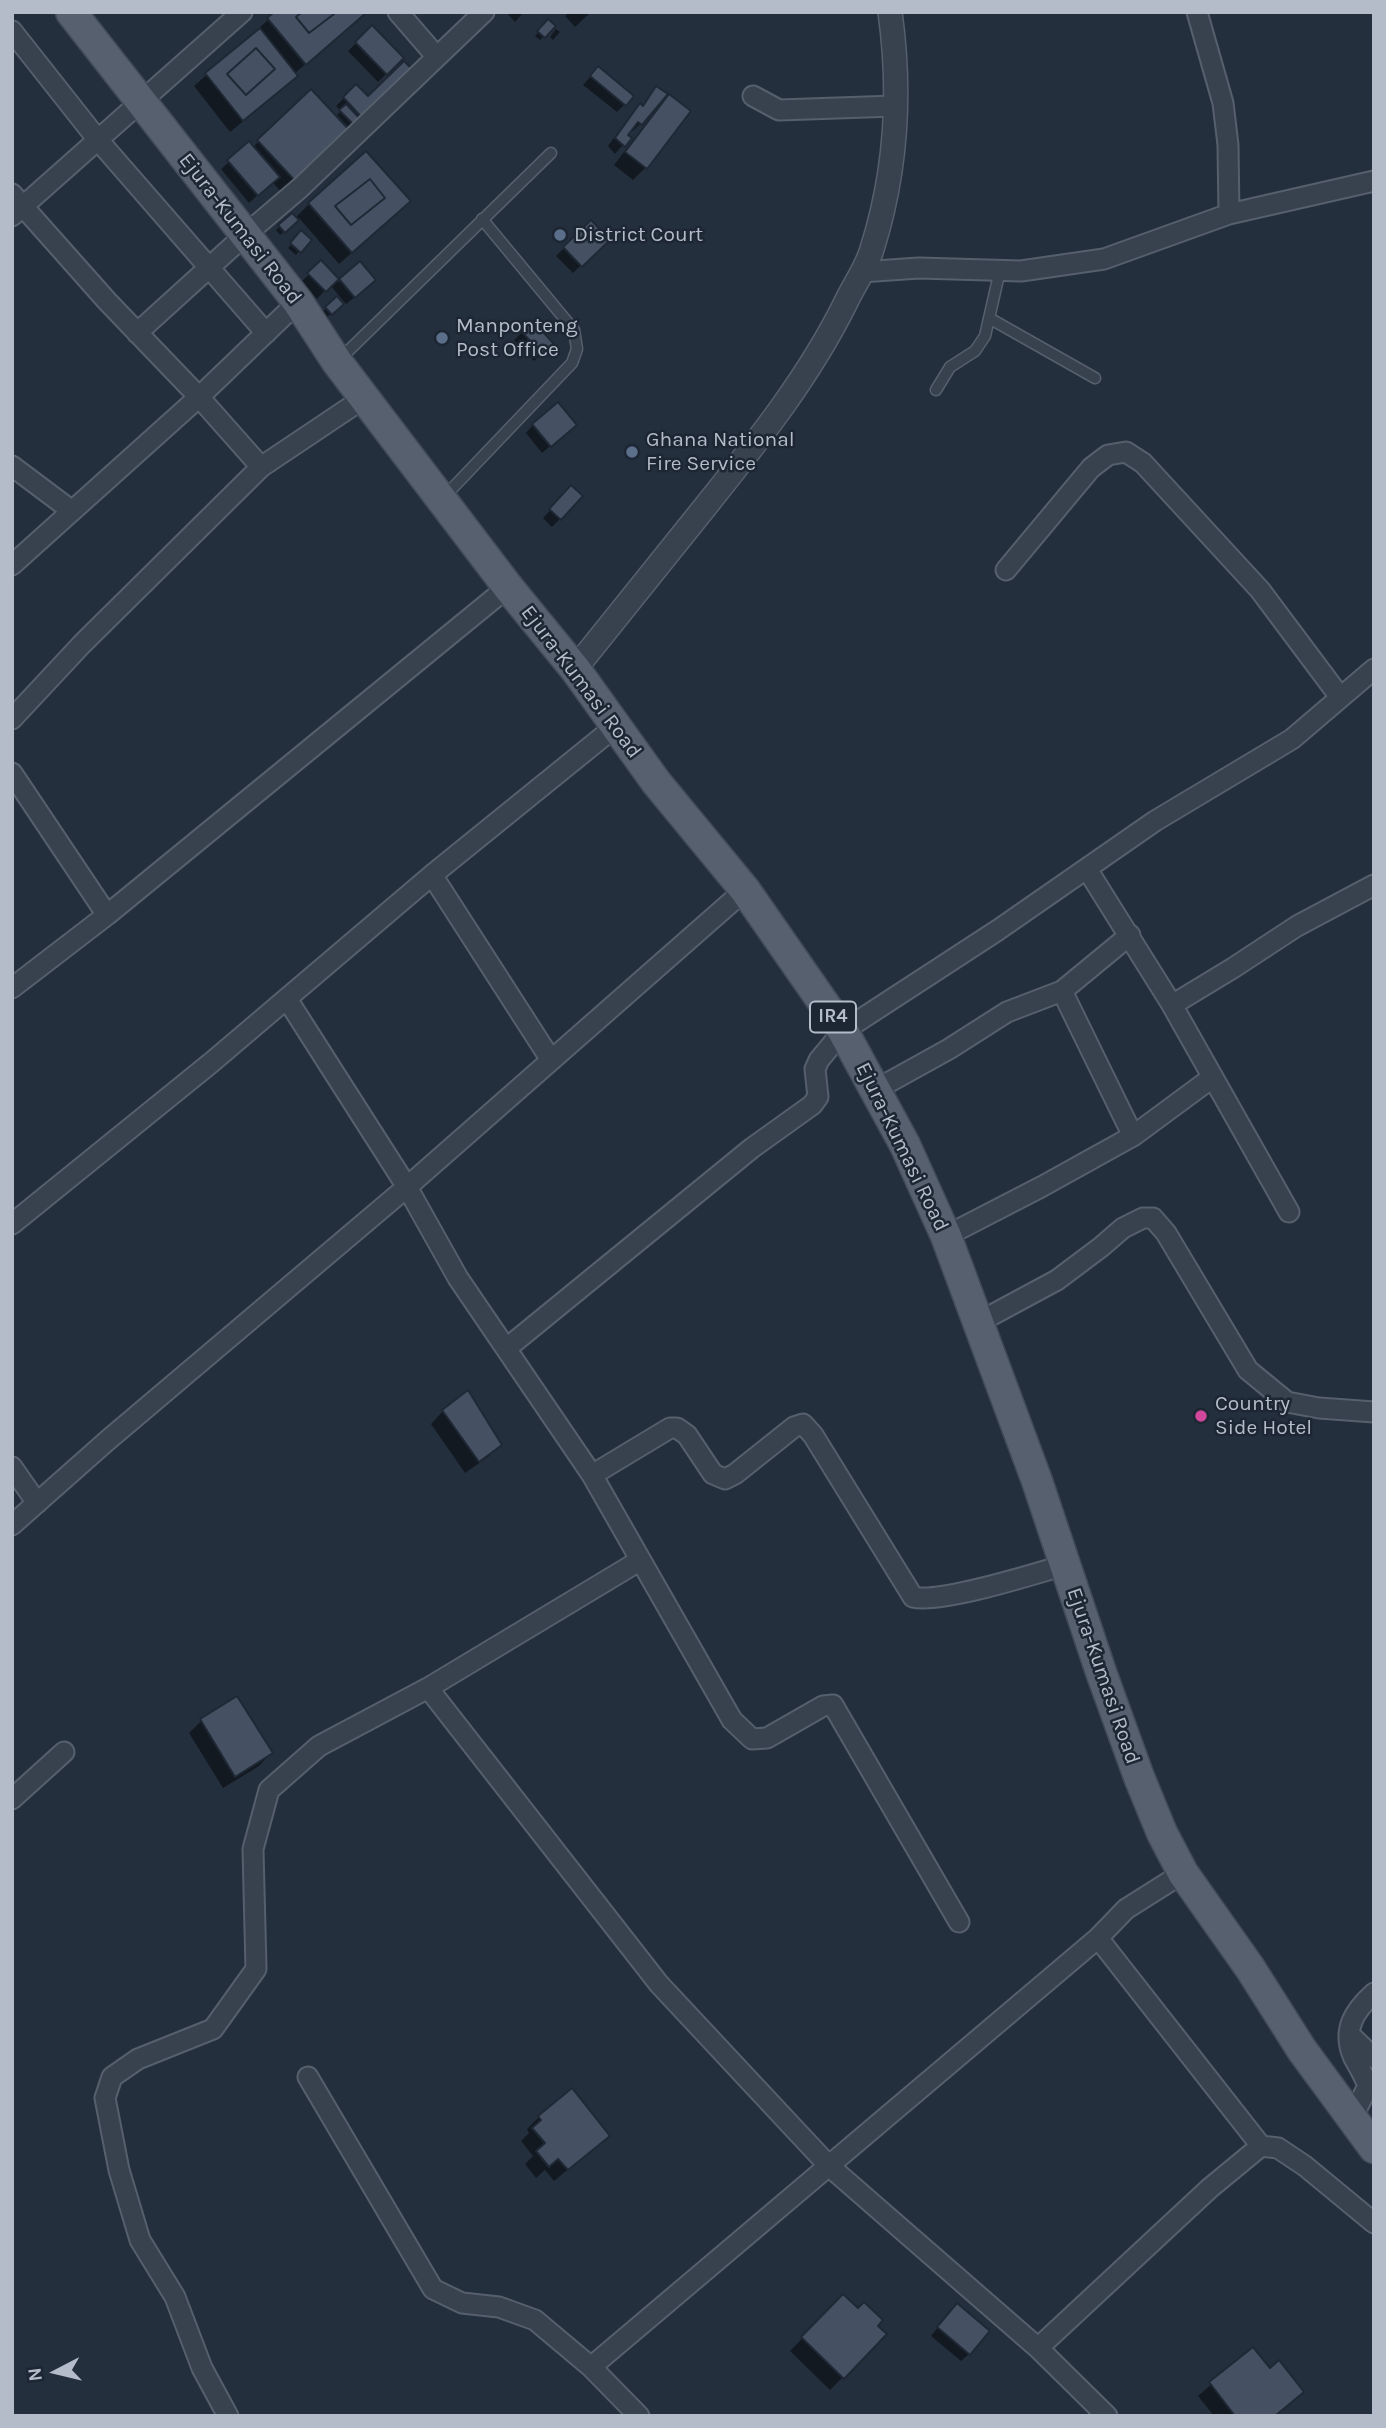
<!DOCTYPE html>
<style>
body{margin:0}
#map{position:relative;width:1386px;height:2428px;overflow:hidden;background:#242f3e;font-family:Karla,sans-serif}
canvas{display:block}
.frame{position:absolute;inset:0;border:14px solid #b4bcc9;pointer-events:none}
.north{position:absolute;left:21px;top:2337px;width:70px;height:70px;-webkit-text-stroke:5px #1d2633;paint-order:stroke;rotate:263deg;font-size:19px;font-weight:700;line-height:28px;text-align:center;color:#b4bcc9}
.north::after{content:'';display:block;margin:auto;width:24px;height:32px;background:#b4bcc9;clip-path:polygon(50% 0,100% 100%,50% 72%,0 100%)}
</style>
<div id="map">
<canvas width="1386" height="2428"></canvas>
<div class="frame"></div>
<div class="north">N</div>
</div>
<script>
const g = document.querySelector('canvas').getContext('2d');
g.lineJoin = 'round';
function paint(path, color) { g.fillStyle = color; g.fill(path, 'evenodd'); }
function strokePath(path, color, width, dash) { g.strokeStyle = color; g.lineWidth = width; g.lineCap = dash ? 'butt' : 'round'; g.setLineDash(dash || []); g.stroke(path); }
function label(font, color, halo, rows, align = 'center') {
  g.font = font + ' Karla,sans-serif'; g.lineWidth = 5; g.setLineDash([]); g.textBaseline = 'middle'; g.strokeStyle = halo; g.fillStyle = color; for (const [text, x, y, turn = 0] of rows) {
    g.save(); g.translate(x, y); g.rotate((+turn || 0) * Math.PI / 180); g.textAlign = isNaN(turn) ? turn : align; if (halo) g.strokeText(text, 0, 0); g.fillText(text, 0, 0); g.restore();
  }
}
paint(new Path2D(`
 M277 12 364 13 294 74 296 76 284 88 230 132 194 86Z
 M506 12H522L523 13 515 22Z
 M569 12H591L575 27 565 16Z
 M548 22 553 27 540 40 535 36Z
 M372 28 402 58 378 82 348 51Z
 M556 29 560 32 553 40 550 37Z
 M404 63 353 132 337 115 341 111 336 106 356 86 368 98Z
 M598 68 625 104 617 112 583 85Z
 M657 88 641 123 633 131 630 129 625 135 629 138 615 154 608 146 632 113 640 106 641 107Z
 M311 92 350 134 285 196 272 182 249 203 221 169 229 162 252 148Z
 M669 97 646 167 633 180 614 165 657 109Z
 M309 204 396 214 339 264 299 218 280 235 276 230 292 215 295 218Z
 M591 222 607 240 573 273 556 256Z
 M301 233 309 240 296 255 288 248Z
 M321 263 339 282 360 263 366 288 346 304 330 285 317 299 301 282Z
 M337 299 342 304 327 317 323 311Z
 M532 323 552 344 534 361 514 340Z
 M533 425 567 432 542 453 526 433Z
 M563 496 560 519 552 527 543 518Z
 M443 1411 500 1445 488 1457 465 1473 431 1424Z
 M201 1721 271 1753 259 1766 223 1788 189 1733Z
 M539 2117 608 2136 554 2181 545 2170 536 2178 525 2164 533 2156 521 2141 529 2133 527 2129Z
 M843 2296 885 2335 830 2390 790 2351Z
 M949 2313 969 2354 961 2361 931 2336Z
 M1253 2349 1269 2370 1302 2392 1276 2416H1214L1198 2396Z`), '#0007');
const building = new Path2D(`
 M274 12H302L296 17 309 33 334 14 333 12 366 13 306 65 267 18Z
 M302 12H333L334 14 309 33 296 17Z
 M548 19 556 26 545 38 537 31Z
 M372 25 404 58 387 75 355 42Z
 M260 28 298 76 243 121 205 73ZM256 48 275 69 246 95 227 74Z
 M256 48 275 69 246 95 227 74Z
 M404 61 415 72 365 121 343 97 356 84 368 96Z
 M598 66 634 96 626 106 590 76Z
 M656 86 668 94 642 125 638 122 628 135 632 138 625 147 615 138 640 103 643 106Z
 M311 89 353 134 299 185 257 140Z
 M669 94 691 111 647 169 625 152Z
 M346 104 364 123 358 129 339 110Z
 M249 141 280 177 258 196 227 160Z
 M366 151 411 201 352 253 308 203ZM370 179 385 198 351 225 335 206Z
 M370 179 385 198 351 225 335 206Z
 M292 213 299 220 285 233 278 225Z
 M591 220 610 240 582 267 563 247Z
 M301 230 312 240 301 253 290 243Z
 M321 260 339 279 326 292 307 273Z
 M360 261 376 280 355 298 339 279Z
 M337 296 344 304 332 315 325 307Z
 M532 320 554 344 543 355 521 331Z
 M558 402 577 425 551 447 532 424Z
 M571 485 583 496 561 520 549 509Z
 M468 1390 502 1445 479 1462 442 1410Z
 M237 1696 273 1753 235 1777 200 1719Z
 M572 2088 610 2136 568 2170 558 2159 549 2167 536 2151 545 2143 532 2128 541 2120 538 2116Z
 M843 2294 858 2308 864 2302 883 2320 878 2326 887 2334 844 2379 801 2337Z
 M957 2303 990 2331 970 2355 937 2327Z
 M1253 2347 1270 2368 1279 2360 1304 2392 1275 2416H1235L1209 2382Z`);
paint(building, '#455162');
strokePath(building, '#1f2835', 2);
const service = new Path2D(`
 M989 318 1095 378
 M340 359 551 153
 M936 390 950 367 975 351 985 336 1000 270
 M445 496 572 363 577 349 574 330 482 219`);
const minor = new Path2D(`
 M398 12 436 56
 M1197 12 1223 103 1228 145 1229 214
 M12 31 98 140 266 333
 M753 96 779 110 895 106
 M12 194 107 301 199 397 261 467
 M12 216 242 12
 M861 272 919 268 1021 271 1104 259 1229 214 1374 181
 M137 333 245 235 300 188 484 12
 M12 466 72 511
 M12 565 199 397 298 302
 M1006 570 1091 468 1108 455 1126 452 1143 463 1260 590 1340 697
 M12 719 82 644 261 467 364 398
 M12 773 107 915
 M1087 869 1172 1005 1289 1212
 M432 875 551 1060
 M12 988 107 915 508 587
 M1062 991 1133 1136
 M287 999 407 1187 458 1278 592 1475 732 1720 752 1739 767 1738 823 1706 833 1705 959 1922
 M1172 1005 1233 968 1297 926 1374 885
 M875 1090 949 1049 1007 1012 1062 991 1130 935
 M12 1224 212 1062 432 875 616 726
 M946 1236 1041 1187 1133 1136 1213 1077
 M979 1322 1057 1280 1101 1247 1123 1228 1143 1218H1153L1166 1233 1248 1370 1287 1402 1319 1408 1374 1412
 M507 1348 752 1148 812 1105 818 1097 815 1069 819 1060 843 1031 998 930 1155 821 1292 739 1374 669
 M12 1467 37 1503
 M592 1475 670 1428H677L687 1435 713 1474 725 1479 735 1474 794 1427 803 1424 813 1435 913 1597C940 1604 1034 1574 1065 1565
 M12 1525 108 1440 407 1187 745 890
 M428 1688 659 1984 829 2166 1038 2348 1107 2416
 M12 1799 64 1752
 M1098 1938 1261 2146
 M1349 2034 1374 2058
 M308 2077 433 2289 462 2303 499 2307 535 2320 591 2367 639 2416
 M1352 2118 1368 2086C1364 2075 1358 2066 1353 2056 1342 2029 1355 2010 1374 1993
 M1038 2348 1210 2188 1261 2146 1278 2148 1305 2166 1374 2223
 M591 2367 1098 1938 1126 1909 1183 1873
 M228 2416 202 2368 175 2297 140 2240 119 2170 105 2098 112 2077 138 2059 213 2029 256 1969 253 1849 269 1790 319 1746 428 1688 639 1561`);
const tertiary = new Path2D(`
 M575 669C618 615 662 561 705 507 757 442 809 377 846 302 854 285 867 267 872 249 896 173 901 91 890 12`);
const primary = new Path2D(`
 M71 12 298 302 337 362 508 587 575 669 656 782 745 890 843 1031 905 1145 946 1236 1037 1481 1101 1672 1139 1777 1162 1833 1183 1873 1250 1968 1302 2050 1374 2148`);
strokePath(service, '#565f6c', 13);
strokePath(minor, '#565f6c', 23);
strokePath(tertiary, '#565f6c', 26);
strokePath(primary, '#414a57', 33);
strokePath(service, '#38414e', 10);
strokePath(minor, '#38414e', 19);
strokePath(tertiary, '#38414e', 23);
strokePath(primary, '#56606e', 30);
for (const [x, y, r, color] of [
 [560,235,7,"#5c6f8a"],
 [442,338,7,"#5c6f8a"],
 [632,452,7,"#5c6f8a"],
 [1201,1416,7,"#d1479c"]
]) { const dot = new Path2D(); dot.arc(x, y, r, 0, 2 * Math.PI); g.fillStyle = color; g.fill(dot); strokePath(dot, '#1d2633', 2.5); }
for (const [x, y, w] of [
 [833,1017,46]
]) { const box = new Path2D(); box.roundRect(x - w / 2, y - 15.5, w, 31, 5); g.fillStyle = '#1d2633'; g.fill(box); strokePath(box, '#b4bcc9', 2); }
label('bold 19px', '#b4bcc9', null, [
 ["IR4",833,1017]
]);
label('21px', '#b4bcc9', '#1d2633', [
 ["Ejura-Kumasi Road",240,229,52],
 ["Ejura-Kumasi Road",581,682,53],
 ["Ejura-Kumasi Road",902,1147,64],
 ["Ejura-Kumasi Road",1103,1676,71]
]);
label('21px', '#b4bcc9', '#1d2633', [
 ["District Court",574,235],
 ["Manponteng",456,326],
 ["Post Office",456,350],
 ["Ghana National",646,440],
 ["Fire Service",646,464],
 ["Country",1215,1404],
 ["Side Hotel",1215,1428]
], 'left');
</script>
